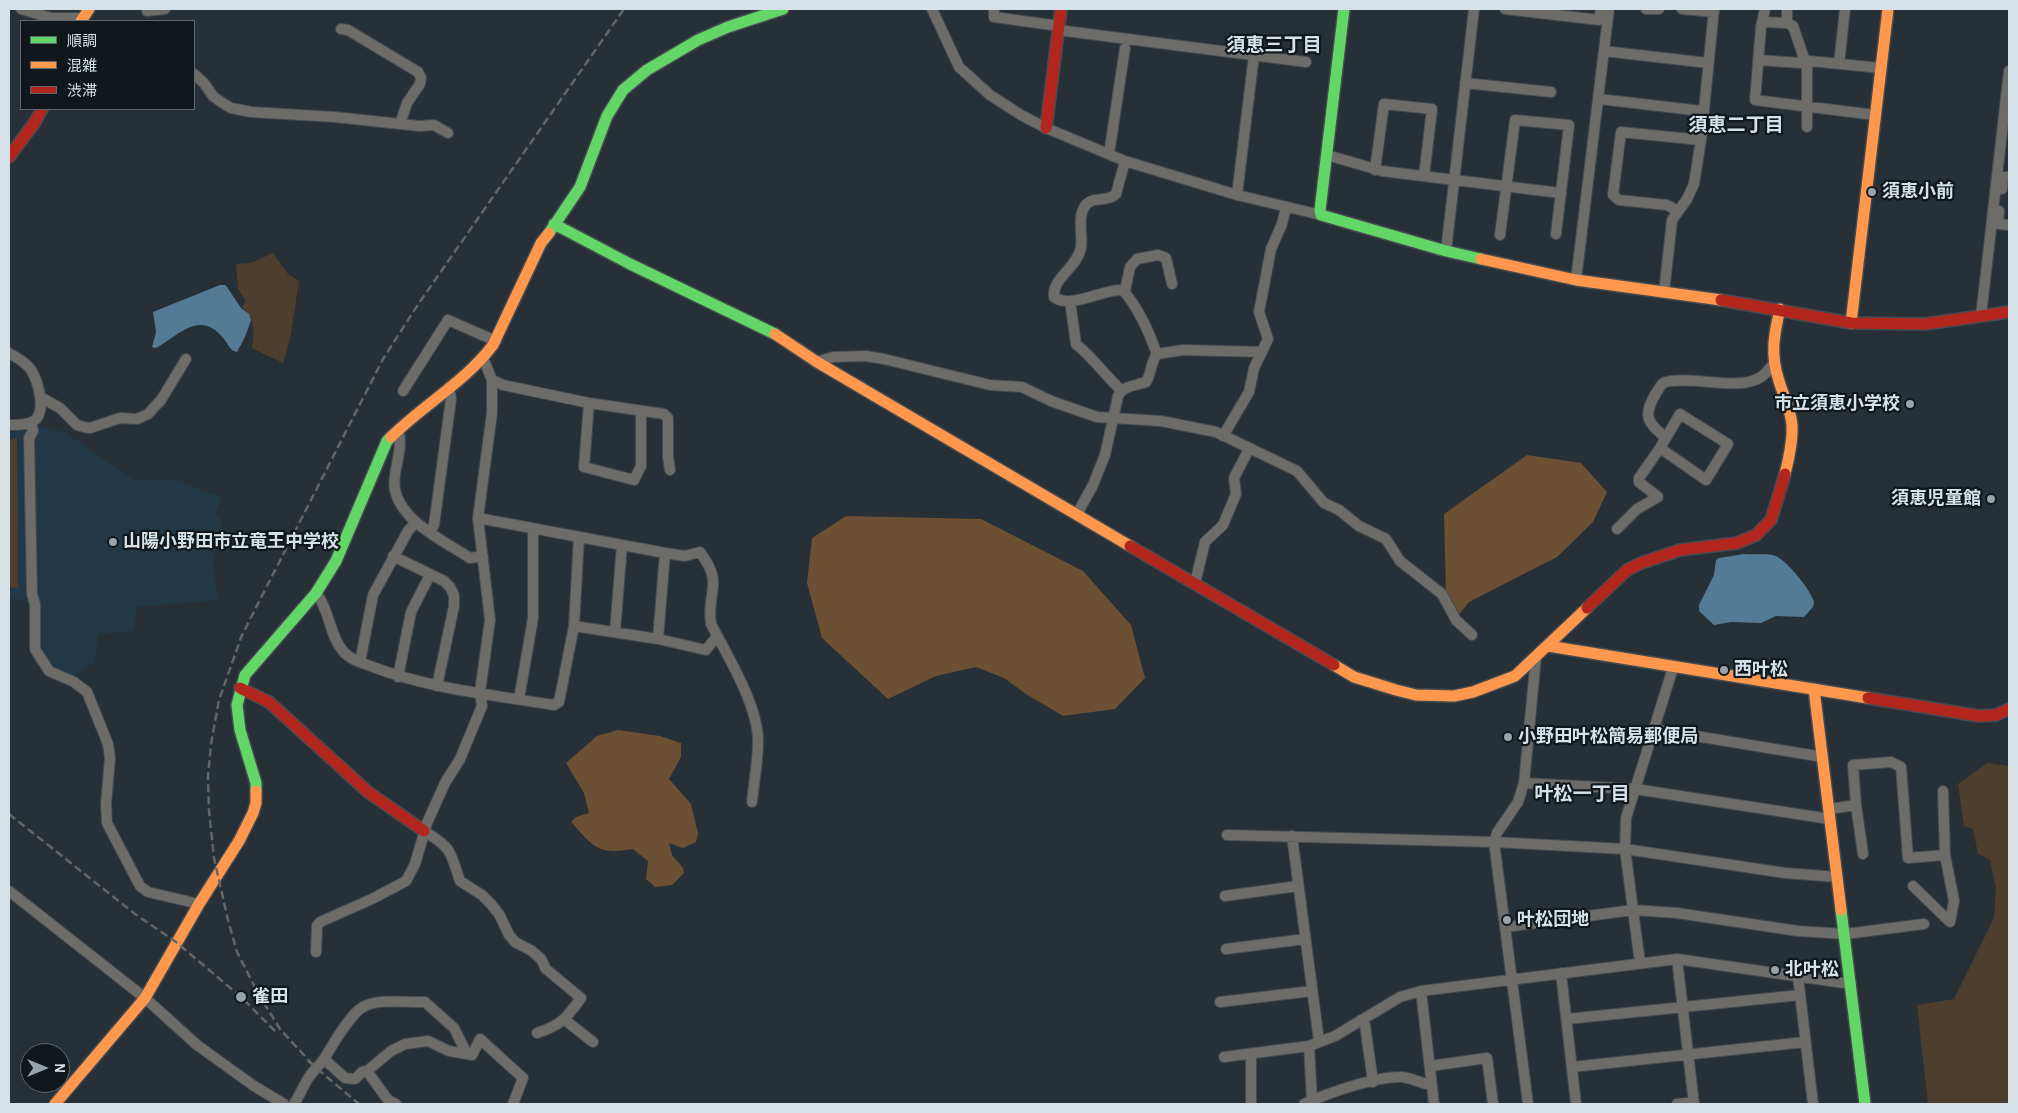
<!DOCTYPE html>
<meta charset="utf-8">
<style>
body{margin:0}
#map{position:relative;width:2018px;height:1113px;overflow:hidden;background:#273036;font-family:"Alegreya Sans","Noto Sans JP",sans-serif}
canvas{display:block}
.frame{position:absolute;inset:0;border:10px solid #d7e1e8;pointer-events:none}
.legend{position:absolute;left:20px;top:20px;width:175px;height:90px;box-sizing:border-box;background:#11181d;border:1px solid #60686e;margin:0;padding:6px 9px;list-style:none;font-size:15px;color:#d7e1e8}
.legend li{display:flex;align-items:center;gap:10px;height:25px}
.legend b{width:25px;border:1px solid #60686e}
.north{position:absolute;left:20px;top:1043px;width:50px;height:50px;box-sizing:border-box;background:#11181d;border:1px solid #60686e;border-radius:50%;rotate:90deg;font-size:14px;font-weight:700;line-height:20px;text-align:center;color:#d7e1e8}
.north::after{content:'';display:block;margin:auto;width:18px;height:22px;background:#99a3aa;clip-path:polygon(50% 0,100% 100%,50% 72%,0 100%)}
</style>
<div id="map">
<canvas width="2018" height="1113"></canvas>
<div class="frame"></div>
<ul class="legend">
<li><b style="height:6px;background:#63d668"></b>順調</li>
<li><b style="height:6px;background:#ff974d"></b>混雑</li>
<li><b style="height:6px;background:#b3261e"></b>渋滞</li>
</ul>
<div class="north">N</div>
</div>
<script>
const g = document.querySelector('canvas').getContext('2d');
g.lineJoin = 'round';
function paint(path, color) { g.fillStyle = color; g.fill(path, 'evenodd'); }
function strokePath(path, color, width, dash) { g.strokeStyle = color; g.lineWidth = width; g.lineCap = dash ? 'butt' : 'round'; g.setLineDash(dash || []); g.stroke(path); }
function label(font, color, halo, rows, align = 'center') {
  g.font = font + ' "Alegreya Sans","Noto Sans JP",sans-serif'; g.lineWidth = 4.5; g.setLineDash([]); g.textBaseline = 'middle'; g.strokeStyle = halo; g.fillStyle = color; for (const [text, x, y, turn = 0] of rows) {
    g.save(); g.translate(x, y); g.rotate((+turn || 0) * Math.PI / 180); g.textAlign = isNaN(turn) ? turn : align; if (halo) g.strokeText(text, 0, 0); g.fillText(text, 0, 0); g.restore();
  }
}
paint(new Path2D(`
 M39 426 65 432 134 480H178L222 498 215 514 222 521 213 562 218 600 137 607 134 631 98 634 95 662 73 677 49 668 26 601 9 597V433Z`), '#233846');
paint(new Path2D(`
 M273 253 288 274 299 281 290 339 283 363 252 348C255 332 255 319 242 307L246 301 238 289 236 264 251 263Z
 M17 438 18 588 9 587V440Z
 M1987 763 2009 766V1104H1928L1917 1005 1954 999 1994 918 1996 888 1990 860 1978 854 1973 829 1964 826 1958 784Z`), '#4e3e2d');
paint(new Path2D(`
 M1527 455 1581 463 1607 492 1593 522 1557 557 1469 602 1457 617 1446 592 1444 514Z
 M846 516 981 519 1083 571 1131 625 1145 678 1115 709 1063 716 1026 694 1004 678 976 667 936 676 888 699 822 638 807 583 812 538Z
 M618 730 660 736 681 743V757L669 779 691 804 698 833 696 842 683 848 669 843 672 855 683 868 684 873 672 885 655 887 646 879 648 861 633 849C597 855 594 847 571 822L576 817 589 813 584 793 566 763 597 736Z`), '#6b5034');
paint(new Path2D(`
 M220 285H225L227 287 241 308 249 314 251 320 245 337 237 352C230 351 228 344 224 339 200 308 178 336 156 348L152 347 156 332 153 312Z
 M1744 554C1754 555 1767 553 1776 556 1787 561 1811 590 1814 602L1813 607 1804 617 1776 616 1761 623 1731 622 1714 625 1699 611V605L1714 575 1716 560 1719 558Z`), '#537b96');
const street = new Path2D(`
 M21 9 51 18H83
 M932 9 959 67 990 95 1021 115 1046 128 1125 161 1237 195 1321 215
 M994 9V17L1059 26
 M1505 9 1599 20 1601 9
 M1646 9H1659
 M1682 9 1714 12
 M1765 9 1761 27 1755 100 1875 115
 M1787 9V23
 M147 11 165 9
 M1762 22 1787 23 1793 26 1807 67V127
 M341 29 348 30 418 72 421 78 420 84 407 103 400 124
 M1058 30 1306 62
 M1604 51 1708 63
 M1758 60 1801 63 1810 61 1881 68
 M1839 64 1845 9
 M194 74 204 83 213 96 221 102 231 108 251 112 335 117 419 126 434 125 448 133
 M1465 83 1551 92
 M1599 99 1702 111
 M1109 154 1125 48
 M1327 155 1382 171 1560 193
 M1375 170 1384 104 1432 109 1424 176
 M2002 189 2003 177H2009
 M1237 195 1254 55
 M1678 211 1667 205 1619 200 1613 195 1621 132 1701 140
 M1999 211 1998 224 2009 225
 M1500 235 1515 120 1569 125 1556 234
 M1446 251 1474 9
 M1576 280 1609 9
 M1125 291 1130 267 1137 259 1158 255 1166 258 1172 284
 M1664 293 1672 220 1687 199 1694 184 1701 140 1714 9
 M1070 301 1076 344C1093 358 1105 375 1121 390
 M1981 316 2009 71
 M9 353C17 358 26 362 31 370 38 381 48 414 32 422 26 425 16 425 9 425
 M1157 354 1183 350 1262 352
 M817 362 833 357 866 356 884 359 990 385 1022 387 1051 401 1097 417 1161 421 1216 432 1297 471 1324 503 1339 510 1359 526 1386 539 1400 561 1442 594 1456 620 1472 635
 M492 380 503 385 589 403 664 414 668 418V457L670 470
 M403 391 448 320 496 341
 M40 397 60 408 77 425 84 427 90 428 120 418 137 419 148 414 161 400 186 359
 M589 403 584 467 634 480 641 466V412
 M31 423 33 431 29 438 32 594 35 604V649L49 671 74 682 87 692 108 744 110 758 106 804 107 823 140 886 148 892 199 904
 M398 430C403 443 397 460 395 475 388 516 441 539 470 558L483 556
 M1223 436 1249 392 1254 368 1268 339 1259 312 1271 249 1282 224 1286 207
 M1665 437C1646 421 1643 416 1656 393 1659 389 1661 383 1666 382 1692 375 1739 392 1761 377 1766 374 1770 368 1774 363
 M1077 514 1093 485 1105 455 1118 396C1124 385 1135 386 1146 382 1152 373 1150 363 1157 354 1148 330 1139 309 1123 290 1105 288 1070 310 1054 297 1052 278 1076 269 1081 248 1083 235 1077 217 1085 206 1093 195 1107 203 1116 194L1125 161
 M478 518 665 553 685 556 700 552C725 586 706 590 711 624 727 655 758 705 758 741 758 761 754 782 752 802
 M1617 529 1637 509 1658 497 1639 482V478L1660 448 1680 414 1728 444 1706 480 1660 448
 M430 531 434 525 451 399 449 387
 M393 556 444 581 450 587 454 595V606L437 686
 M1195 583 1205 542 1223 525 1236 494 1234 478 1249 449
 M316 593C330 610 329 635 343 651 350 660 363 663 373 667 431 689 493 695 554 705L559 702 574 626 579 537
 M574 626 658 639 706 650 717 636
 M615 632 622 545
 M658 639 665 553
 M360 662 373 595 408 531 416 522
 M398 677 411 612 430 575
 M519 699 533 618V529
 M1653 729 1823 757
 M1524 783 1635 789 1830 819
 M1856 805 1863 854
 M1829 809 1856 805 1853 765 1891 762 1901 767 1908 858 1945 855
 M424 831C452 848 450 851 460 881L482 895 490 903 499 914 509 935 515 942 532 951 541 959 546 969 581 998C566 1019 561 1025 537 1033
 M1227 835 1494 842 1625 849 1785 873 1837 877
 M1292 836 1319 1041
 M1913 886 1950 922 1954 901 1945 855 1943 791
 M9 891 145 998 197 1045 254 1086 284 1104
 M1225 896 1298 886
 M1505 927 1633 910 1677 913 1798 931 1845 934 1924 924
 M1226 949 1305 939
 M316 952 317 926 320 922 372 899 406 881 415 864 427 823 445 783 460 759 482 706 480 692 490 620 478 518 492 413V380L483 358
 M1677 959 1694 1104
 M1640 963 1625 849 1626 818 1673 668
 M1561 973 1576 1104
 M1798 977 1813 1104
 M1421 991 1434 1104
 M1220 1002 1312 991
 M1567 1019 1800 995
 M565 1020 593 1042
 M1361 1020 1365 1025 1373 1082
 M1309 1046 1312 1100
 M1251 1054V1104
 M1224 1057 1309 1046 1335 1036 1400 997 1421 991 1677 959 1851 984
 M324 1059 345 1078 355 1079 362 1072 367 1071 388 1100 396 1104
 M1430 1066 1487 1058 1493 1104
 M1572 1067 1805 1042
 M367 1071 391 1051 405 1044 428 1041 449 1051 472 1055 480 1039 523 1078 513 1104
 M294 1104C300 1095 303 1086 309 1077 313 1071 319 1066 324 1059 332 1046 350 1014 363 1007 379 998 407 1003 425 1002L454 1028 467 1054
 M1304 1104C1328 1093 1376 1076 1402 1077 1412 1078 1422 1084 1432 1085
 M1528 1104 1494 842 1497 833 1518 802 1524 783 1536 657
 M1677 1104 1694 1102`);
const fast = new Path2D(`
 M1344 9 1320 210 1321 215 1446 251 1481 259
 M554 224 630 264 775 334
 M549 233 580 187 607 116 623 90 647 70 698 40 728 27 783 9
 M256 791V783L240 730 237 705 245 675 316 593 336 561 387 441 391 437
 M1841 910 1865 1104`);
const slow = new Path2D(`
 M81 21 89 9
 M1481 259 1576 280 1721 300
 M1780 309C1774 334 1770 355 1779 381 1783 395 1791 410 1792 425 1793 441 1789 458 1785 474
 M1851 323 1888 9
 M775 334 817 362 1130 546
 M391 437C423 405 465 382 493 345L541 243 549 233
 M1548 646 1868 698
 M1334 665 1354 677 1396 690 1416 695 1454 696 1473 692 1515 676 1587 608
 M1814 689 1841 910
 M55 1104 145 998 199 904 239 841 253 813 256 803V791`);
const jam = new Path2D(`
 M1046 128 1061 9
 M9 157 35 122 42 109
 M1721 300 1851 323 1925 324 2009 312
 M1130 546 1334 665
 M1587 608 1627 570 1641 563 1680 550 1737 543 1756 535 1771 520 1785 474
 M240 688 269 702 368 792 424 831
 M1868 698 1979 716 1996 715 2009 709`);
strokePath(street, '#454b51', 12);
strokePath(fast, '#454b51', 14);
strokePath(slow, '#454b51', 14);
strokePath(jam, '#454b51', 14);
strokePath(street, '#6e6c68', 10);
strokePath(fast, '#63d668', 11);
strokePath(slow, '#ff974d', 11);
strokePath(jam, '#b3261e', 11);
strokePath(new Path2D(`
 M9 814 135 914 176 942 241 997 278 1034
 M308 1061 359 1104
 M313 1065 280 1029 259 995 237 952 228 920 214 858 209 811 208 776 211 744 219 700 242 635 383 359 419 303 624 9`), '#646666', 2.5, [8, 4]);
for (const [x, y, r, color] of [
 [1872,192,5,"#99a3aa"],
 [1910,404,5,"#99a3aa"],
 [1991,499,5,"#99a3aa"],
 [113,542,5,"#99a3aa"],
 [1724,670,5,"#99a3aa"],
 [1508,737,5,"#99a3aa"],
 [1507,920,5,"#99a3aa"],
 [1775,970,5,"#99a3aa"],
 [241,997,6,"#99a3aa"]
]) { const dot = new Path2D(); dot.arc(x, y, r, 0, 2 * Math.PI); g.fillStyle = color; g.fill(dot); strokePath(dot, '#11181d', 2); }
label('bold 18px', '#d7e1e8', '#11181d', [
 ["須恵小前",1882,192],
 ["市立須恵小学校",1900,404,"right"],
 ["須恵児童館",1981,499,"right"],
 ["山陽小野田市立竜王中学校",123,542],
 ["西叶松",1734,670],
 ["小野田叶松簡易郵便局",1518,737],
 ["叶松団地",1517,920],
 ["北叶松",1785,970],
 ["雀田",252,997]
], 'left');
label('bold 19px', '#d7e1e8', '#11181d', [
 ["須恵三丁目",1274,45],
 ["須恵二丁目",1736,125],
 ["叶松一丁目",1582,794]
]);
</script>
